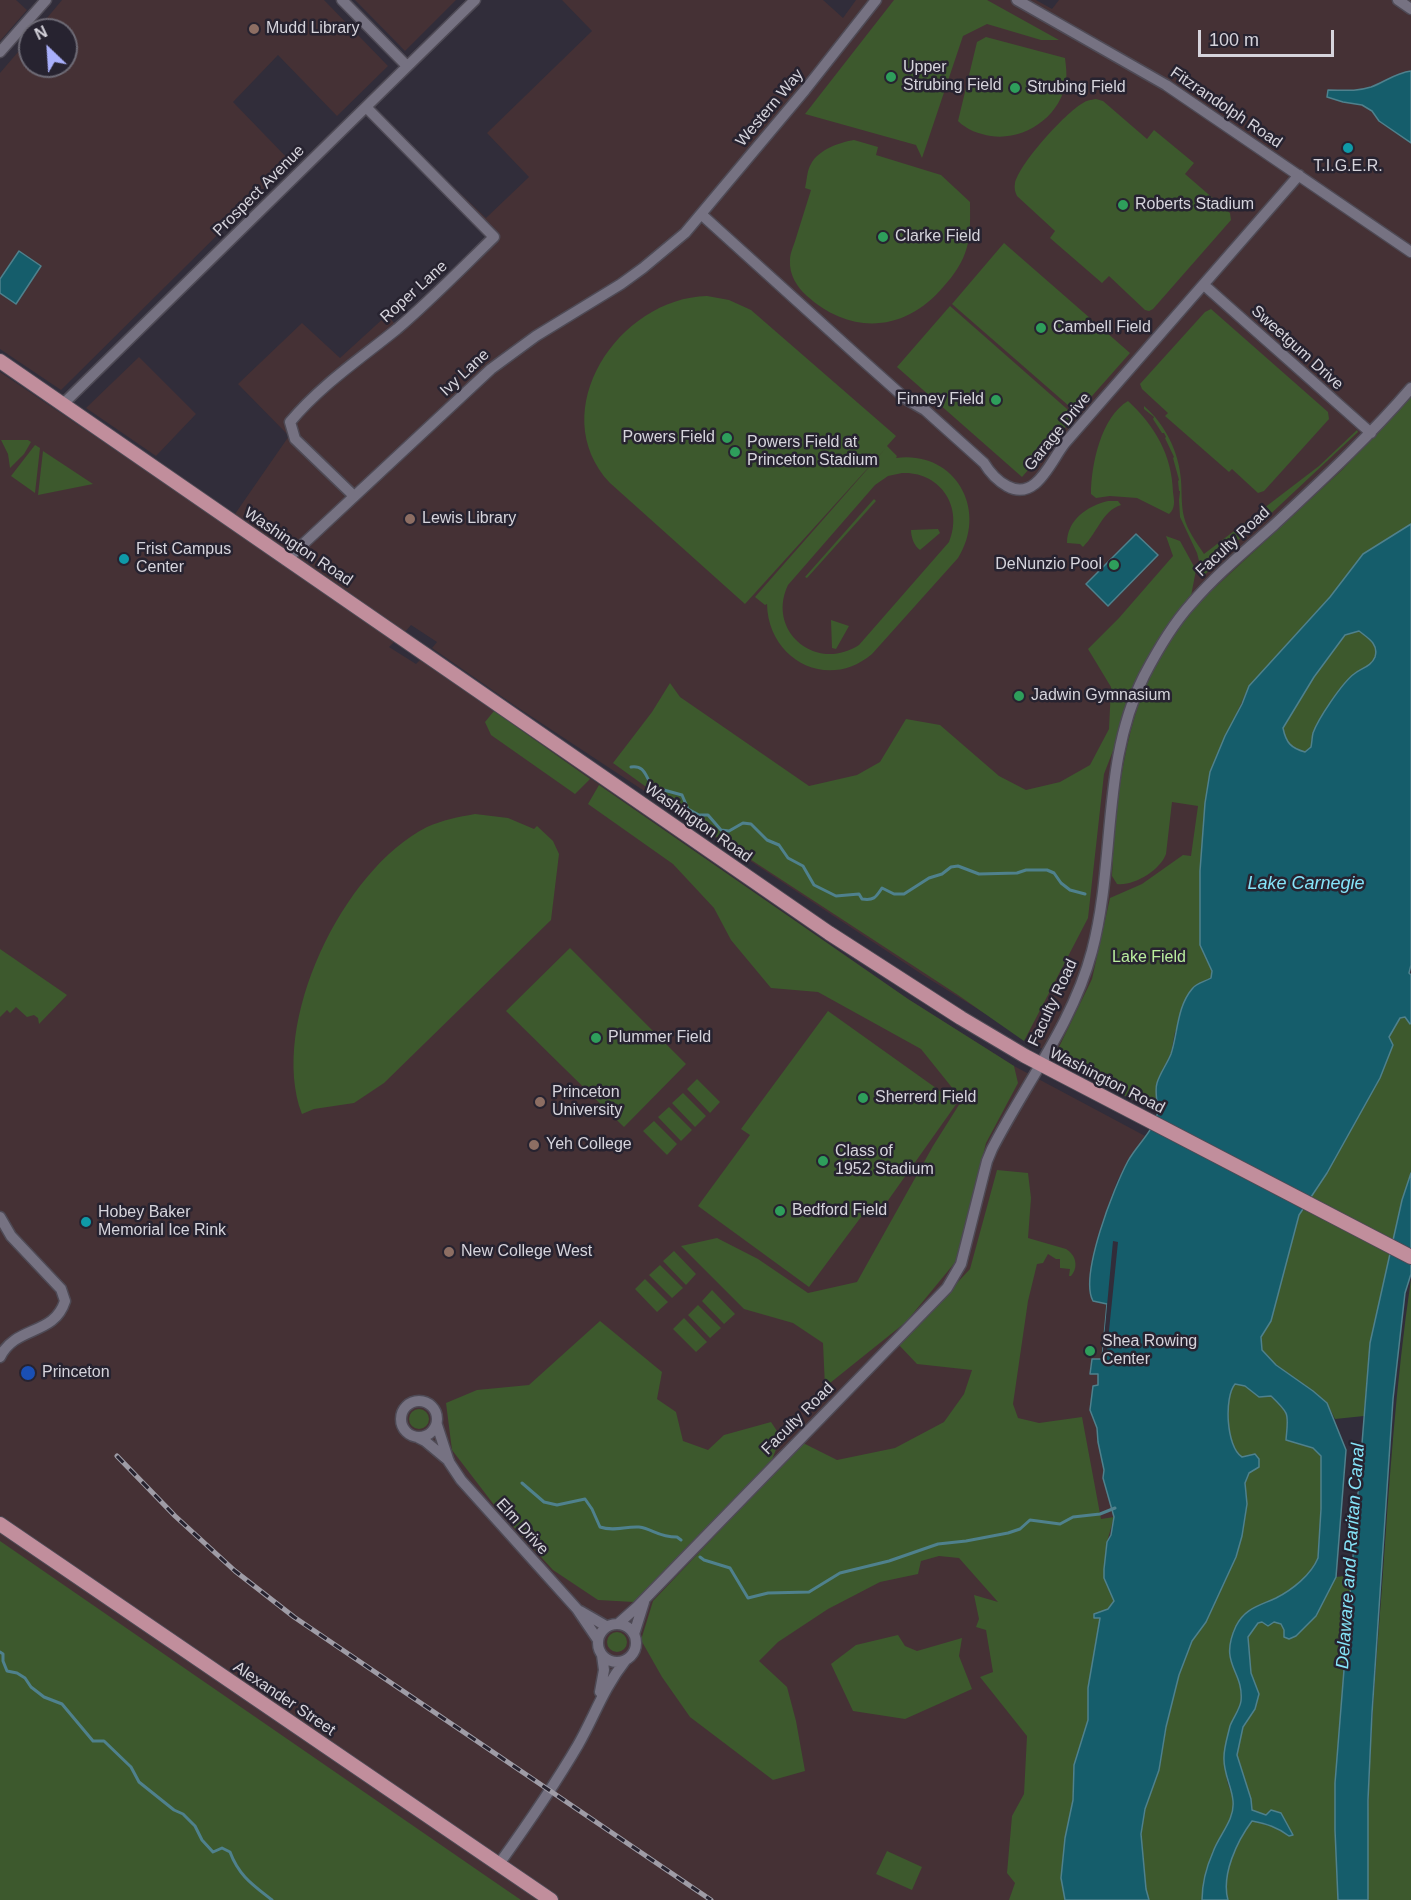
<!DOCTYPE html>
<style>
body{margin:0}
#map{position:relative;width:1411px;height:1900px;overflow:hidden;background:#312d3a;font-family:Helvetica,sans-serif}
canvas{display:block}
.north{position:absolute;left:18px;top:18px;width:60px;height:60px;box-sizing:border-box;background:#272330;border:2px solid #6d6a75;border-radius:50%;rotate:335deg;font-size:16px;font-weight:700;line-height:24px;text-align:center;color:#d6d4dc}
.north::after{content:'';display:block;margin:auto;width:21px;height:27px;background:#a9b0fc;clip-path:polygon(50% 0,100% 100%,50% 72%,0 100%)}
.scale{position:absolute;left:1198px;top:30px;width:136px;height:27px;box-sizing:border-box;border:3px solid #d6d4dc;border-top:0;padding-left:8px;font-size:18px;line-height:21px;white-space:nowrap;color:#d6d4dc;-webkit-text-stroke:4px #272330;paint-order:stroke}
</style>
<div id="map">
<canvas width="1411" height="1900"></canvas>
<div class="north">N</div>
<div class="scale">100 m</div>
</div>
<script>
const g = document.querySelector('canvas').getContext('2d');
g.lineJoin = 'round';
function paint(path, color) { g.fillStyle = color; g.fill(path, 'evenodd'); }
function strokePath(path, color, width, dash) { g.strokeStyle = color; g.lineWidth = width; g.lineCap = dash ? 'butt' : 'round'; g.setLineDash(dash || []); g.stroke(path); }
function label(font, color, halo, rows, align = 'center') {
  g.font = font + ' Helvetica,sans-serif'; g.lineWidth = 5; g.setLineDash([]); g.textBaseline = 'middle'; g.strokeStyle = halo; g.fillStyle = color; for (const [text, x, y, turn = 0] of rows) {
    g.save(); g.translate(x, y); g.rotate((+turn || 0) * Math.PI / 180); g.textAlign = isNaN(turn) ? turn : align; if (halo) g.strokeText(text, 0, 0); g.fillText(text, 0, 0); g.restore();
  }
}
paint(new Path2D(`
 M0 0H16L27 10 0 41Z
 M62 0H324L388 66 337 116 278 55 233 102 291 162 61 390 0 349V73L30 38V66H66V30H37Z
 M355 0H456L405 51Z
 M562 0H823L843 18 856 0H1036L1052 9 1059 0H1411V524L1363 554 1249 686 1200 871 1157 1113 1057 1058 926 977 514 705 432 648 437 642 411 625 405 632 393 625 235 514 289 436 238 384 302 323 340 358 387 315 395 324 487 237 432 182 440 174 486 218 529 177 487 133 592 31Z
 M139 357 196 414 156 456 86 408Z
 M0 372 396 640 389 647 416 664 420 660 908 999 1014 1066 1147 1137 1130 1158 1117 1181 1106 1212 1107 1304 1102 1360 1092 1359 1090 1373 1098 1374V1386L1090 1410 1097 1428 1098 1442 1104 1470 1103 1478 1114 1517 1111 1535 1107 1542 1061 1878 1065 1900H0Z`), '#453135');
paint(new Path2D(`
 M894 0H987L1059 40H1041L987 24 963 36 922 158 916 145 805 114Z
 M986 37 1065 58C1066 66 1067 74 1066 81 1061 116 1025 141 991 136 979 134 967 130 958 121L977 42Z
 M1096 99 1103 101 1147 139 1154 130 1194 163 1185 174 1230 213 1231 220 1153 309 1149 311 1145 310 1109 276 1102 283 1050 238 1055 231 1017 196C1015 192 1014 188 1015 183 1020 163 1065 113 1083 103 1087 100 1091 100 1096 99Z
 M854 140 878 147 876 155 941 175 970 202C970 216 971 233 967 247 963 262 954 275 944 286 906 332 851 336 807 296 797 287 789 275 790 260 790 253 794 245 796 238 801 222 806 206 811 190L805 188C807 180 807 170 811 164 818 150 840 142 854 140Z
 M1004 243 1130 353 1077 413 952 304Z
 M707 296 729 300 751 310 896 436 887 446 897 456 896 458C954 450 989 509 958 558L872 654C827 692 768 659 767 604L765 605 755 597 886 448 745 604 610 483C543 411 619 298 707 296ZM902 473C940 471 964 507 949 542L859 645C816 673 766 631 788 585L875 485 888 476Z
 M950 306 1075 416 1022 477 897 367Z
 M1211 309 1328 412 1329 419 1264 491 1258 493 1232 469 1229 472 1165 416 1168 413 1142 389 1140 384 1205 312Z
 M1411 396V524L1363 554 1330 597 1249 686 1210 772 1205 803 1200 871V945L1212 971 1211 978 1207 980 1175 1032 1171 1053 1156 1084 1157 1113 1065 1064 1060 1058V1050L1058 1049 1092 979 1110 898 1142 884 1183 855 1191 856 1198 806 1172 802 1166 854C1160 870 1135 886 1117 884L1112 876C1116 793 1126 701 1175 630 1181 622 1189 614 1195 606L1342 470Z
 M1128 401C1155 426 1172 455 1173 492 1174 500 1176 508 1169 514L1137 498 1110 496 1096 498 1091 494C1091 465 1101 417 1128 401Z
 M1144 406C1165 424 1179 452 1181 480 1182 492 1181 505 1184 517 1187 530 1197 543 1204 554L1319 466 1357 430 1358 432 1263 521 1233 544 1218 551 1213 556 1210 570 1203 576 1197 553 1180 517 1179 500 1180 491H1179L1178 481 1179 480 1173 458 1174 457 1165 438 1166 437 1164 433H1162L1153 419 1154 417 1144 409Z
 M1 440H28L31 442 24 454 10 468 8 454Z
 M35 445 40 448 35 493 11 476Z
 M43 451 93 484 38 495Z
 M874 499 876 501 807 578 805 577Z
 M1108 501H1118L1121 505C1102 511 1098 532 1083 547L1080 544 1067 543C1067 520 1087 506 1108 501Z
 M938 529 940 533 920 550C914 546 911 537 911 530Z
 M1166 536 1180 541 1196 570 1191 596 1150 655 1104 774 1088 918 1024 1041 958 995 710 833 613 763 652 712 670 683 680 697 809 786 857 775 880 762 906 719 940 725 999 776 1026 790 1060 782 1090 765 1109 729 1111 687 1088 649 1119 618 1173 556Z
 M831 620 849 626 836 649 832 648Z
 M1359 631C1367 637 1376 641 1376 652 1375 666 1362 667 1354 674 1343 683 1318 719 1313 733 1312 737 1312 742 1311 747L1305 752C1291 748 1286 743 1283 728L1314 677 1345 634Z
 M494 711 590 779 575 794 491 735 485 722Z
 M599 785 908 999 1014 1066 1018 1083 986 1143 957 1260 906 1322 825 1387 823 1343 793 1323 744 1309 681 1246 717 1238 758 1259 808 1293 857 1282 933 1146 962 1100 921 1049 818 992 771 988 731 940 714 908 673 864 588 804Z
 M475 814 508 818 534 829 537 826 553 841 559 854 551 920 384 1083 354 1103 314 1109 302 1114C268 1024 343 869 427 827 443 820 458 817 475 814Z
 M570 948 686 1064 624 1127 506 1011Z
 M0 949 67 995 39 1024 38 1018 34 1015 27 1017 16 1007 10 1013 7 1010 0 1017Z
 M828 1011 957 1103 877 1216 861 1217 809 1287 698 1206 750 1135 741 1129Z
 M1405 1017 1411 1023V1173L1402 1200 1370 1343 1364 1416 1335 1419 1327 1403 1313 1391 1276 1365 1262 1350 1261 1337 1271 1321 1299 1215 1327 1173 1380 1078 1393 1045 1389 1037 1400 1018Z
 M697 1079 720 1102 710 1113 687 1089Z
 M683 1093 706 1116 695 1127 672 1103Z
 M669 1107 692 1130 681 1141 658 1117Z
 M654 1121 677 1144 667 1155 643 1131Z
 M997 1170 1028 1173 1031 1198 1028 1238 1066 1249C1076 1255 1079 1267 1071 1276H1069L1070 1269 1060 1268V1259H1056L1048 1254 1043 1263 1037 1264 1028 1301 1013 1404 1018 1418 1039 1423 1082 1417 1101 1519 1114 1517 1107 1542 1104 1578 1114 1601 1108 1609 1094 1618 1100 1617 1088 1688V1720L1074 1765 1073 1800 1065 1838 1061 1878 1065 1900H1009L1015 1883 1007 1873 1012 1816 1024 1794 1027 1736 980 1677 993 1672 986 1630 976 1627 979 1619 974 1595 998 1602 959 1558 939 1556 921 1561 918 1574 880 1582 828 1609 778 1642 759 1661 787 1687 796 1721 805 1771 773 1780 690 1717 662 1677 641 1640 653 1601 803 1443 837 1460 895 1448 944 1422 964 1394 972 1370 917 1364 899 1345 970 1269Z
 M674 1251 696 1274 686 1285 663 1261Z
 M660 1265 683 1288 672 1298 649 1275Z
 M645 1279 668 1302 657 1312 635 1289Z
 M1411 1279V1900H1368C1365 1795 1374 1691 1382 1587 1389 1484 1396 1381 1411 1279Z
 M712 1290 735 1314 724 1324 702 1301Z
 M698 1305 721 1328 710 1338 688 1315Z
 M684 1318 707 1342 696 1352 673 1329Z
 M600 1321 662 1372 657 1399 676 1412 683 1441 708 1450 724 1435 771 1422 781 1437 771 1462 643 1595 634 1602 598 1600 553 1570 498 1510 452 1450 446 1403 477 1390 529 1385Z
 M1235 1384 1245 1386 1259 1397 1270 1396C1291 1415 1288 1414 1286 1440L1313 1448 1321 1456V1509L1318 1558C1311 1575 1292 1590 1276 1598 1260 1606 1245 1609 1236 1626 1218 1664 1244 1670 1241 1700 1241 1709 1233 1717 1231 1725 1228 1735 1225 1771 1227 1780 1228 1787 1233 1794 1233 1802 1235 1820 1219 1836 1213 1852 1206 1868 1202 1883 1202 1900H1149L1146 1889 1141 1834 1145 1809 1159 1770 1166 1727 1179 1675 1192 1641 1206 1622 1236 1557 1242 1536 1247 1504 1245 1483 1255 1454 1242 1457C1226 1447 1224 1397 1235 1384Z
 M409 1419a10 10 0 1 1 20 0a10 10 0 1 1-20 0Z
 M0 1541 486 1876 521 1900H0Z
 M1352 1575 1335 1783 1338 1900H1228C1221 1875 1237 1841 1252 1821L1279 1828 1289 1836 1270 1810 1266 1815 1252 1811 1251 1799 1237 1755 1243 1727 1255 1709 1259 1694 1251 1673 1248 1637 1257 1623 1262 1622 1270 1625 1274 1622 1281 1624 1284 1630 1316 1616 1336 1577Z
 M607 1642a10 10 0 1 1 20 0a10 10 0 1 1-20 0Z
 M898 1635 905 1646 917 1651 962 1638 959 1656 972 1689 905 1719 853 1711 831 1664 856 1645Z
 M887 1851 922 1867 912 1890 876 1874Z`), '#3d592d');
const water = new Path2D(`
 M1411 71V143L1379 121 1372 111 1362 105 1343 102 1327 97 1328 90C1343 90 1355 92 1371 87 1385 82 1395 73 1411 71Z
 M19 251 41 266 16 304 0 293V279Z
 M1411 524V965L1409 973 1411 975V1023L1410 1024 1405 1017 1400 1018 1389 1037 1393 1045 1380 1078 1327 1173 1299 1215 1271 1321 1261 1337 1262 1350 1276 1365 1313 1391 1327 1403 1346 1450 1336 1577 1316 1616 1296 1636 1289 1639 1284 1637V1630L1281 1624 1274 1622 1268 1626 1262 1622 1258 1623 1248 1637 1251 1673 1259 1694 1255 1709 1243 1727 1237 1755 1251 1799 1252 1810 1266 1815 1271 1810 1281 1813 1293 1835 1289 1836C1277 1827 1267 1824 1252 1821 1237 1841 1221 1875 1228 1900H1202C1202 1883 1206 1868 1213 1852 1219 1835 1235 1820 1233 1801 1232 1787 1223 1773 1224 1757 1224 1747 1228 1735 1230 1726 1233 1718 1240 1709 1241 1701 1244 1670 1218 1665 1236 1626 1245 1608 1259 1606 1276 1598 1292 1590 1311 1575 1318 1558L1321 1509V1456L1313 1448 1286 1440C1288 1414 1291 1415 1271 1396L1259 1397 1245 1386 1235 1384C1224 1397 1226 1447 1242 1457L1255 1454 1259 1459V1467L1249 1473 1245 1483 1247 1504 1242 1536 1236 1557 1206 1622 1192 1641 1179 1675 1166 1727 1159 1770 1145 1809 1141 1834 1146 1889 1149 1900H1065L1061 1878 1065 1838 1073 1800 1074 1765 1088 1720V1688L1100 1618H1094V1614L1108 1609 1114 1601 1104 1578V1569L1107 1542 1111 1535 1114 1517 1103 1478 1104 1470 1098 1442 1097 1428 1090 1410 1093 1386 1098 1385V1374H1090L1092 1359H1102L1107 1304 1093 1301C1079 1276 1114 1187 1128 1161 1137 1145 1151 1134 1157 1115 1159 1105 1154 1093 1157 1083 1160 1073 1167 1064 1171 1054 1178 1032 1177 1007 1192 989 1197 982 1205 982 1211 978L1212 971 1200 945V871L1205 803 1210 772 1225 736 1242 704 1249 686 1330 597 1363 554ZM1359 631C1368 638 1379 644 1375 657 1371 667 1361 668 1354 674 1342 683 1318 719 1313 733 1312 737 1312 742 1311 747L1305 752C1291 748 1286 743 1283 728L1314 677 1345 635Z
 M1136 534 1158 555 1108 606 1086 584Z
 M1411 1173V1274L1405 1293 1393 1399 1372 1713 1368 1800V1900H1338L1335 1830V1783L1370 1343 1402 1200Z`);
paint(water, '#155d6b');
strokePath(water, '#4f818d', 1.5);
paint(new Path2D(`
 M1113 1241 1118 1242 1106 1360H1102Z`), '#312d3a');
strokePath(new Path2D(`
 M631 767C646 765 645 777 653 787L682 795 688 809 699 815H708L721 830 729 831 743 823 751 824 767 840 779 845 788 858 803 866 814 885 836 896 859 894 862 899C874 901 876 897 882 888L894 894H904L929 878 942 874 951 867 958 866 979 874 1017 873 1026 870H1047L1054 873 1061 883 1070 890 1085 894
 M522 1483 544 1502 557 1505 585 1499 592 1509 600 1527C614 1532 625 1526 639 1527 653 1529 658 1537 677 1537L681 1540
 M700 1557 704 1560 730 1568 748 1598 768 1593 809 1592 840 1573 889 1561 938 1544 966 1541 1008 1533 1020 1529 1030 1520 1060 1524 1073 1517 1100 1514 1115 1508
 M0 1652 3 1654V1661L7 1671 17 1673 25 1678 31 1687 44 1697 62 1704 93 1741H104L131 1767 139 1782 174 1810 183 1814 195 1826 202 1840 213 1852 222 1848 230 1852C239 1876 253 1885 272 1900`), '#4f818d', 3);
const minor = new Path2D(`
 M342 0 407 66
 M1017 0 1166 85 1411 252
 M1398 0 1411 9
 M0 52 46 0
 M701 214 860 358 906 399 925 410 984 463C990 473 996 480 1007 486 1036 502 1050 462 1065 443L1299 175
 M1204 285 1371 433
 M63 404 475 0
 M354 496 295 439 290 422C321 385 360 359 397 329 431 300 462 268 494 237L366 107
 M286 560 491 369 536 336 621 284 643 268 685 233 805 90 876 0
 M0 1217 11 1236 61 1289 65 1301C54 1336 16 1325 0 1357
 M401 1419a18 18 0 1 1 36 0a18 18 0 1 1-36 0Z
 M437 1425 449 1462 461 1480 577 1609 598 1640
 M417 1437 425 1441 449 1461
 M580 1611 606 1626
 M619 1623 637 1607 947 1288 961 1264 987 1161 992 1149C1026 1083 1073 1023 1092 951 1116 860 1101 762 1144 676 1157 651 1172 625 1191 604 1215 576 1245 551 1273 526 1321 481 1368 438 1411 388
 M598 1643a19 19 0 1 1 38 0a19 19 0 1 1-38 0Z
 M634 1634 644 1602
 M600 1692 604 1670 602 1655
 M499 1864C527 1825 554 1786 578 1745 595 1715 603 1689 625 1661`);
const major = new Path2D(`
 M0 361 829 933 961 1018 1025 1056 1411 1257
 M0 1524 551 1900`);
strokePath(minor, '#4e4a55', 13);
strokePath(major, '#4e4a55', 16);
strokePath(minor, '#767282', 10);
strokePath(major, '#c18e9c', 14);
const rail = new Path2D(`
 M117 1456 175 1516 235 1571 294 1617 711 1900`);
strokePath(rail, '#9f9ca6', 5);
strokePath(rail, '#272330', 3, [9]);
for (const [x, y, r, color] of [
 [254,29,6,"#8d6e63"],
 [891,77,6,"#2e9e5b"],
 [1015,88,6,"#2e9e5b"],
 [1348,148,6,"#0f9aa8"],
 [1123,205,6,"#2e9e5b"],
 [883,237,6,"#2e9e5b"],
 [1041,328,6,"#2e9e5b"],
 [996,400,6,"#2e9e5b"],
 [727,438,6,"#2e9e5b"],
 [735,452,6,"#2e9e5b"],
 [410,519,6,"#8d6e63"],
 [124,559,6,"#0f9aa8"],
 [1114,565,6,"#2e9e5b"],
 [1019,696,6,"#2e9e5b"],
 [596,1038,6,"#2e9e5b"],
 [863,1098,6,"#2e9e5b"],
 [540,1102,6,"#8d6e63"],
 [534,1145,6,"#8d6e63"],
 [823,1161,6,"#2e9e5b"],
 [780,1211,6,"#2e9e5b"],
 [86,1222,6,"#0f9aa8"],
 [449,1252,6,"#8d6e63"],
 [1090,1351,6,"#2e9e5b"],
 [28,1373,8,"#1a4fb4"]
]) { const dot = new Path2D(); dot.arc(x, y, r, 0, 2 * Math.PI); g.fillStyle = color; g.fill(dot); strokePath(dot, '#272330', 2); }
label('16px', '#d6d4dc', '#272330', [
 ["Mudd Library",266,29],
 ["Upper",903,68],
 ["Strubing Field",903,86],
 ["Strubing Field",1027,88],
 ["T.I.G.E.R.",1348,167,"center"],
 ["Roberts Stadium",1135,205],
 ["Clarke Field",895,237],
 ["Cambell Field",1053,328],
 ["Finney Field",984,400,"right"],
 ["Powers Field",715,438,"right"],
 ["Powers Field at",747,443],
 ["Princeton Stadium",747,461],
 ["Lewis Library",422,519],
 ["Frist Campus",136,550],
 ["Center",136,568],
 ["DeNunzio Pool",1102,565,"right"],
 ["Jadwin Gymnasium",1031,696],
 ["Plummer Field",608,1038],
 ["Princeton",552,1093],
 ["University",552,1111],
 ["Sherrerd Field",875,1098],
 ["Yeh College",546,1145],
 ["Class of",835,1152],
 ["1952 Stadium",835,1170],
 ["Bedford Field",792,1211],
 ["Hobey Baker",98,1213],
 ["Memorial Ice Rink",98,1231],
 ["New College West",461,1252],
 ["Shea Rowing",1102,1342],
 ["Center",1102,1360],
 ["Princeton",42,1373]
], 'left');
label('16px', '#d6d4dc', '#272330', [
 ["Western Way",770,108,-50],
 ["Fitzrandolph Road",1226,108,34],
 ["Prospect Avenue",259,191,-45],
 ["Roper Lane",414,292,-42],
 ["Sweetgum Drive",1297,348,42],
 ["Ivy Lane",465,373,-43],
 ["Garage Drive",1058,432,-51],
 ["Faculty Road",1233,542,-43],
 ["Washington Road",298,547,34],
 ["Washington Road",698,823,35],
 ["Faculty Road",1053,1003,-65],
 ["Washington Road",1107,1081,27],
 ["Faculty Road",798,1419,-45],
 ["Elm Drive",522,1527,48],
 ["Alexander Street",284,1699,34]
]);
label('16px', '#baee9e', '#272330', [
 ["Lake Field",1149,958]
]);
label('italic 18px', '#86e5fa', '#272330', [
 ["Lake Carnegie",1306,884],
 ["Delaware and Raritan Canal",1351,1556,-86]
]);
</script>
